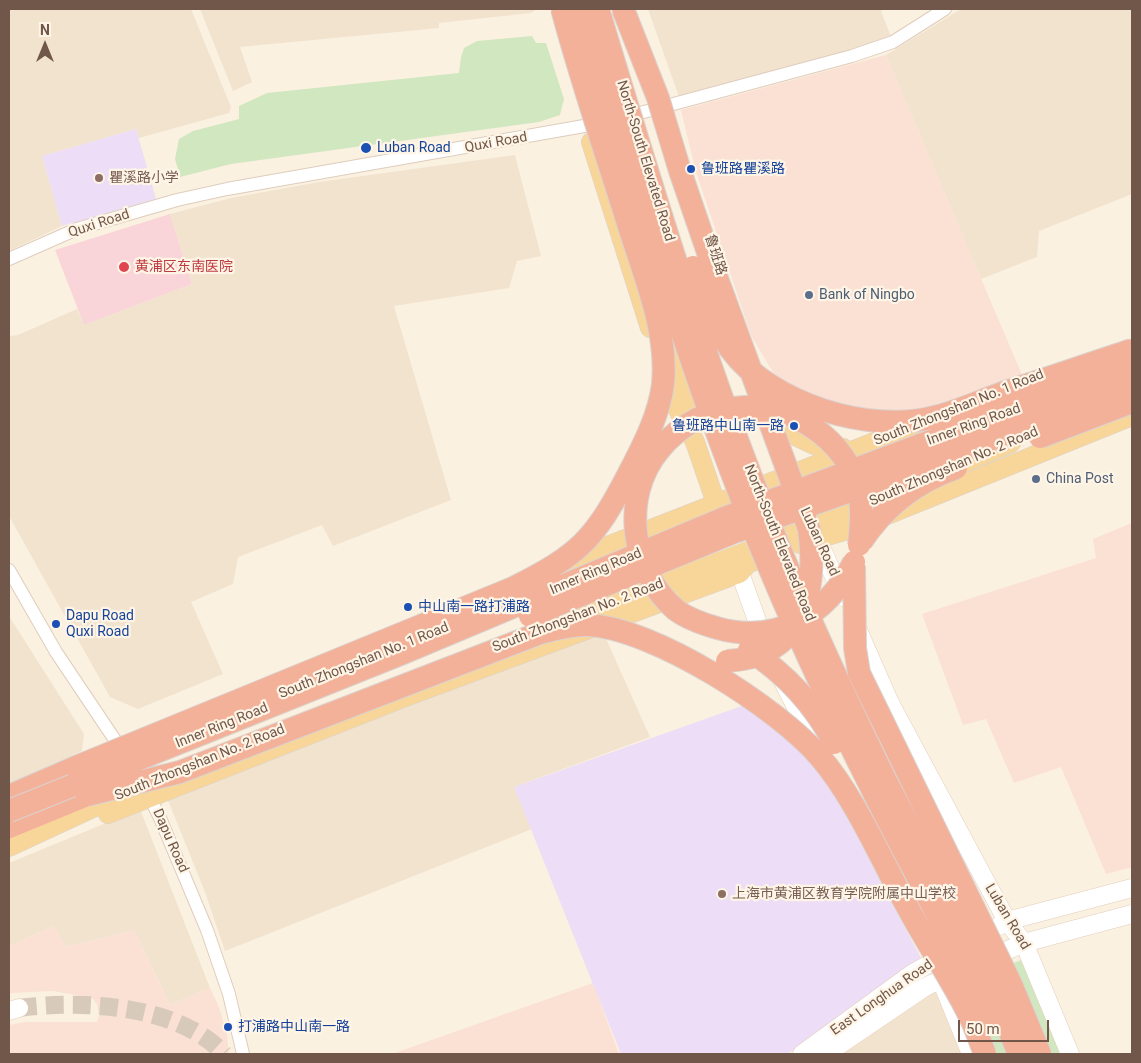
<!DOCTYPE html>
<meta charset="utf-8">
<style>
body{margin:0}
#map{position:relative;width:1141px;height:1063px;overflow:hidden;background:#fbf1e0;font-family:Roboto,sans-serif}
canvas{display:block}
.frame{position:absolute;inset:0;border:10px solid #715749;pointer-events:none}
.north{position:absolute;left:20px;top:20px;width:50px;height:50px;-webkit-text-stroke:4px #fef5e6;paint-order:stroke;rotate:0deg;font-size:14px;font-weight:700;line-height:20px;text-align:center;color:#715749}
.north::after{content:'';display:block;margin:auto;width:18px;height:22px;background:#715749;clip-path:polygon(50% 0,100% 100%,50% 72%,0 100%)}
.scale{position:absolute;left:958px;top:1020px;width:91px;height:22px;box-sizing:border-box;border:2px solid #715749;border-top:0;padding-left:6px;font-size:15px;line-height:18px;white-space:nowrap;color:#715749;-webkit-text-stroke:4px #fef5e6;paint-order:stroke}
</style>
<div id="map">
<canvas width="1141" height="1063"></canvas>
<div class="frame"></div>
<div class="north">N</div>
<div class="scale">50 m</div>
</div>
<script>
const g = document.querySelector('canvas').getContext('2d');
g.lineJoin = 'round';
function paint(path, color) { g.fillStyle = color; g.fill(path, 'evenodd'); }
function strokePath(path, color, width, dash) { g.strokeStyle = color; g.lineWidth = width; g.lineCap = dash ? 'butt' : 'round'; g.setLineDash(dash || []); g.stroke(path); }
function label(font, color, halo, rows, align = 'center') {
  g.font = font + ' Roboto,"Noto Sans SC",sans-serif'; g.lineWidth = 4.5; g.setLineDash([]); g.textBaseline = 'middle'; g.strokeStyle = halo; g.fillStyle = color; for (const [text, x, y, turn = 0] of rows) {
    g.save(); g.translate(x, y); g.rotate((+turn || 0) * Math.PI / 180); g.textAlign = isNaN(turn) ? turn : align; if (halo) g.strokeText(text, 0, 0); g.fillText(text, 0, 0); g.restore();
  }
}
paint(new Path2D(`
 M9 9H191L231 107 229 113 139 138 136 129 42 156 62 226 9 251Z
 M200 9H537L531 13 439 23V28L240 47 252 82 233 91Z
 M648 9H884L881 11 893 42 679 97Z
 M961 9H1132V194L1039 231 1037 257 981 279 886 55Z
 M515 155 541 256 517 261 509 288 394 306 451 500 333 546 322 525 238 557 233 584 191 602 223 674 138 709 110 697 9 516V336L18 335 77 309 84 325 192 284 170 214 231 198 319 182Z
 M9 616 84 734 82 751 9 785Z
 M603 632 650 737 514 787 532 829 225 951 205 892 167 798V790Z
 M140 809 210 988 170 1005 134 930 66 947 54 926 9 946V863Z
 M940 989 965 1054H838L928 993Z`), '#f2e3cf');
paint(new Path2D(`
 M886 55 1022 375 932 411 889 414 840 408 779 380 769 366 751 335 696 172 681 110Z
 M1132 523V867L1106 874 1061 767 1014 783 986 719 963 725 922 614 1096 558 1093 539Z
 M54 926 66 947 134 930 170 1005 210 988 219 1007 227 1034 229 1054H9V1025L25 1022H97L99 1015 97 1004 92 998 53 991 9 993V946Z
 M593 983 619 1054H392Z`), '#fbe0d4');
paint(new Path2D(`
 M136 129 156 199 62 226 42 156Z
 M750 703 824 774 921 958 808 1043 786 1054H621L514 787Z`), '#eeddf7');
paint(new Path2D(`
 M170 214 192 284 84 325 55 250Z`), '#f9d4d8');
paint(new Path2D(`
 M532 36 536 43H546L564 99 560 115 539 122 231 164 180 177 175 159 179 139 193 131 239 119V106L267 93 459 73 461 57 464 48 477 41Z
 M1021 960 1061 1054H977L951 989Z`), '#d0e7c0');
strokePath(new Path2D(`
 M19 1008C81 1000 178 1004 224 1054`), '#d8caba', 18, [18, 9]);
const street = new Path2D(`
 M625 117 852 56 893 42 945 9
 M9 259 77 229 177 200 227 189 601 123
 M9 570 56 652 123 752
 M146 790 160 818 207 930 229 994 243 1054`);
const secondary = new Path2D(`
 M817 538 843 597
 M740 573 765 643
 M858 630 890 703 1007 921 1024 943 1070 1054
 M782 680 816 746
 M999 926 1007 921 1132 888
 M985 960 1024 943 1132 914
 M943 985 971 1054
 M9 1011 19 1008
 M802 1054 913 973 947 954
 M826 1054 925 987 952 974`);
const primary = new Path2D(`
 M591 142 650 328
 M666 320 688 392 693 429
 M665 373 673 400 695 442 720 515
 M763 417 791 434 814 445 843 448
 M942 472 1011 443
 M800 544 855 528 1132 416
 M566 562 923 423
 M558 623 814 526 910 486
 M108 814 408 696 740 573 747 564 770 555
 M9 847 123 794`);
const highway = new Path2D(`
 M9 796 76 767
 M9 827 87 795`);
strokePath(street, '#dfcdbd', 14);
strokePath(secondary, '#e3cebb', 19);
strokePath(primary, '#dad3d0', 20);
strokePath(highway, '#dad3d0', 24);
strokePath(street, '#fff', 12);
strokePath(secondary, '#fff', 18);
strokePath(primary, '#f8d69a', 19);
strokePath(highway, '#f4b199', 22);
const highwayBridge = new Path2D(`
 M580 9C645 216 705 426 794 625 817 678 843 731 869 783 908 862 953 938 986 1019
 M598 9C660 215 722 423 810 619 834 673 859 726 885 779 932 870 981 959 1019 1054
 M623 9 658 98 680 171 715 273 809 529C818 593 803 657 727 661
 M693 267C703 295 713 326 731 350 771 404 870 434 934 417 957 412 980 401 1002 393 1046 379 1089 364 1132 350
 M1040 437 1132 402
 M861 542C884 507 916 482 956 468
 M854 562C827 615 777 645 717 628 703 624 688 619 676 610 630 571 621 496 659 450 680 424 711 408 744 407 793 405 846 440 858 489 863 508 861 526 859 545
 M854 566 855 648 859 673 1011 984 1040 1054
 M530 616 732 533 935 461 1132 385
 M749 650C786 674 814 704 834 743
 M76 767 513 588C579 555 594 540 628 475 643 446 659 416 663 384 668 333 646 280 631 233 608 159 582 84 562 9
 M87 795 180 772 540 633C555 629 572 624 588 625 654 628 778 708 820 757 856 799 881 860 908 908 926 942 948 974 966 1009 974 1023 979 1039 985 1054
 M9 811 403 653 727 517 1132 366`);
strokePath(highwayBridge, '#dad3d0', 24, []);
strokePath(highwayBridge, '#f4b199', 22);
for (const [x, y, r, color] of [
 [366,148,6,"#1a4fb4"],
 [691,169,5,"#1a4fb4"],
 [99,178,5,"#8d6e63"],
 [124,267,6,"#e0444e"],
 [809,295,5,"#5c6f8a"],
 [794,426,5,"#1a4fb4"],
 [1036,479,5,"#5c6f8a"],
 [408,607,5,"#1a4fb4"],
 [56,624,5,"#1a4fb4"],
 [722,894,5,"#8d6e63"],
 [228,1027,5,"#1a4fb4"]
]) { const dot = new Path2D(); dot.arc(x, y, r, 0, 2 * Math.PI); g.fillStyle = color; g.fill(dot); strokePath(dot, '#fef5e6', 2); }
label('14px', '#715749', '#fef5e6', [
 ["Quxi Road",496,143,-10],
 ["North-South Elevated Road",645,161,73],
 ["Quxi Road",99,224,-18],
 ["鲁班路",715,255,72],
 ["South Zhongshan No. 1 Road",959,408,-22],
 ["Inner Ring Road",974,425,-20],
 ["South Zhongshan No. 2 Road",954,467,-23],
 ["Luban Road",819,542,65],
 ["North-South Elevated Road",779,543,68],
 ["Inner Ring Road",596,572,-23],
 ["South Zhongshan No. 2 Road",578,616,-21],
 ["South Zhongshan No. 1 Road",364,661,-22],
 ["Inner Ring Road",222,726,-22],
 ["South Zhongshan No. 2 Road",200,763,-22],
 ["Dapu Road",170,841,66],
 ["Luban Road",1007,917,59],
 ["East Longhua Road",882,998,-35]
]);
label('14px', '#164399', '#fef5e6', [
 ["Luban Road",377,148],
 ["鲁班路瞿溪路",701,169],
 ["鲁班路中山南一路",784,426,"right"],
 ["中山南一路打浦路",418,607],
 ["Dapu Road",66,616],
 ["Quxi Road",66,632],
 ["打浦路中山南一路",238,1027]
], 'left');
label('14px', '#785e54', '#fef5e6', [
 ["瞿溪路小学",109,178],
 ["上海市黄浦区教育学院附属中山学校",732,894]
], 'left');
label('14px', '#be3a42', '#fef5e6', [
 ["黄浦区东南医院",135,267]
], 'left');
label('14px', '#4e5e75', '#fef5e6', [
 ["Bank of Ningbo",819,295],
 ["China Post",1046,479]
], 'left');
</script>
